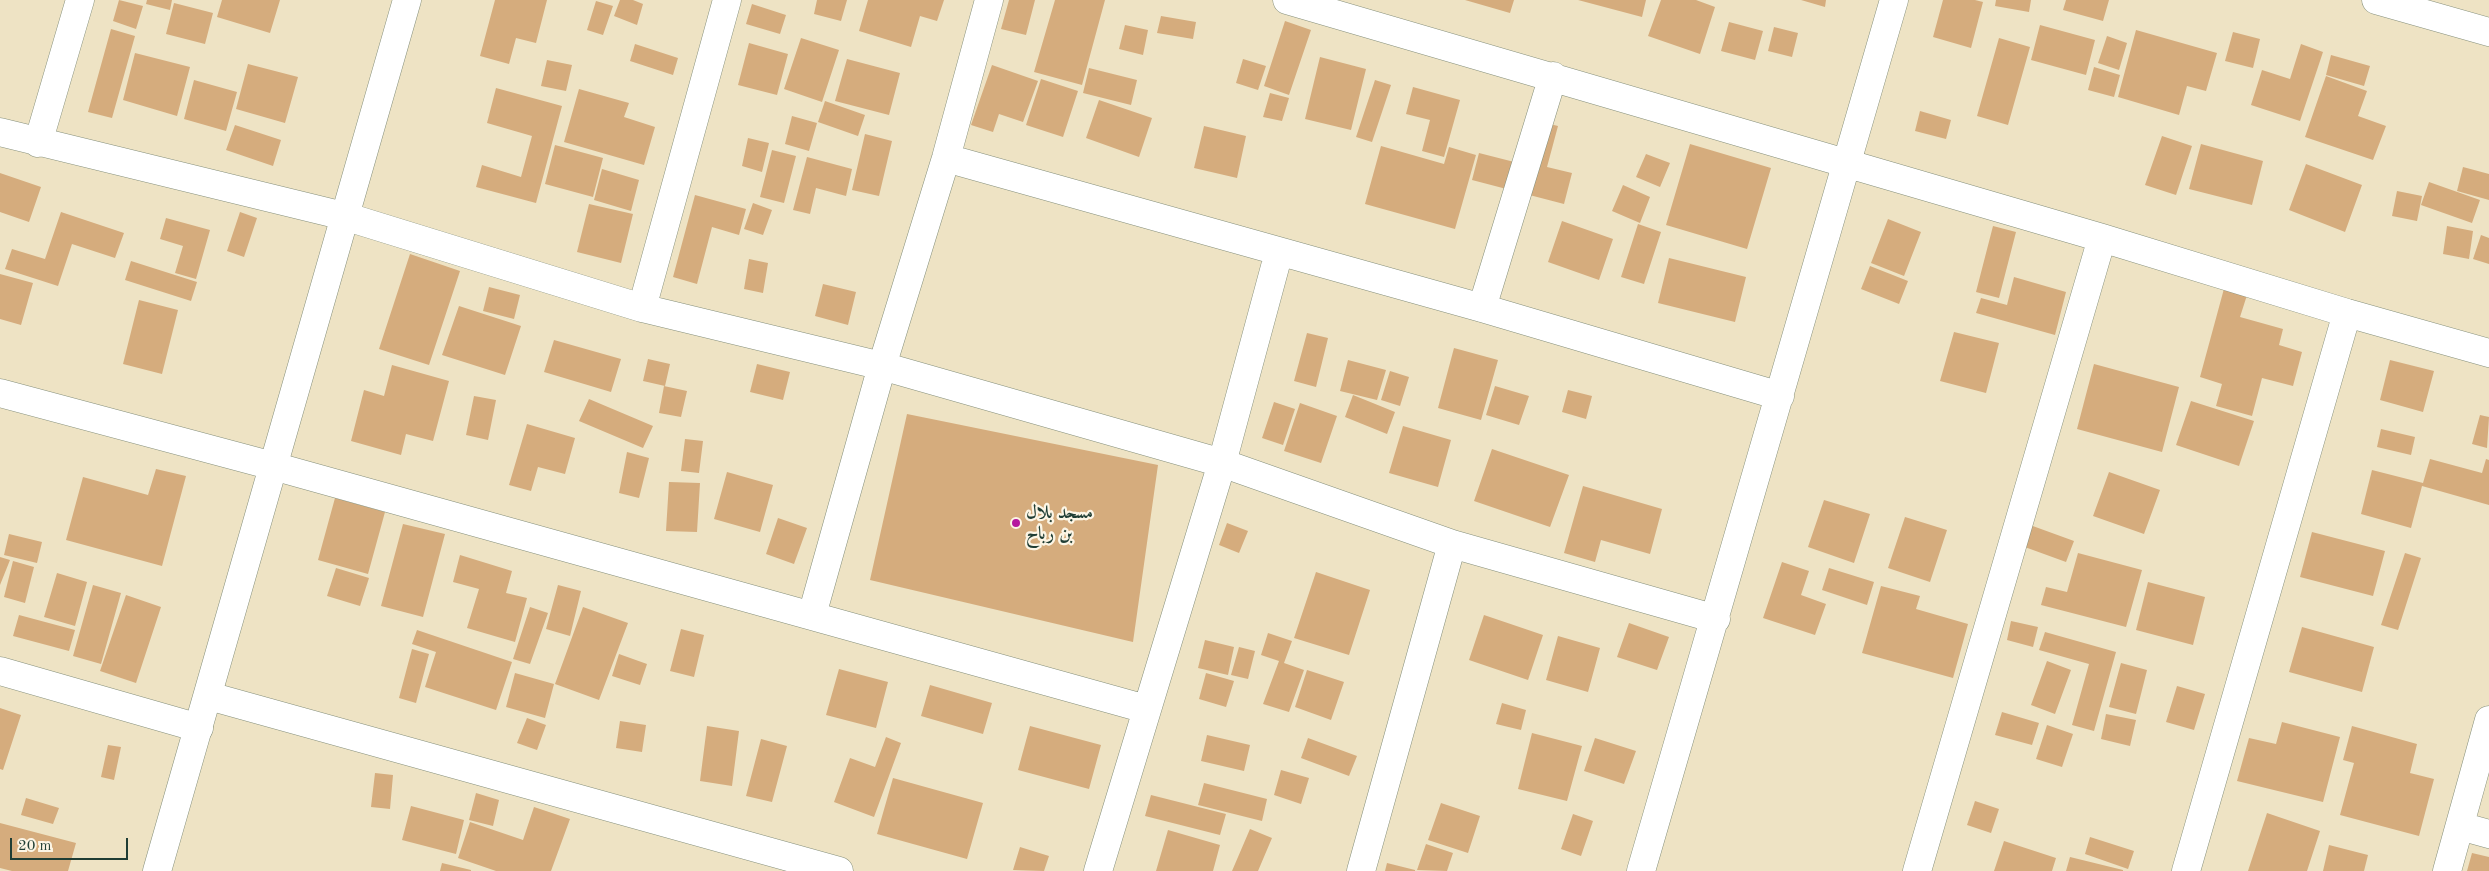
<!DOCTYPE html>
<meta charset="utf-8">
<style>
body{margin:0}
#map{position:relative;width:2489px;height:871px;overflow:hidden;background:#eee3c4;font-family:"Old Standard TT",serif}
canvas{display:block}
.scale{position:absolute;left:10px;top:838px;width:118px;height:22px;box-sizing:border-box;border:2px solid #1f3d34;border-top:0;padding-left:6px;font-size:15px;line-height:18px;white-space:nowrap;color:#1f3d34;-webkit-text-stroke:4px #fcf5e5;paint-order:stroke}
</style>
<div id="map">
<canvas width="2489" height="871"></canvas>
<div class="scale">20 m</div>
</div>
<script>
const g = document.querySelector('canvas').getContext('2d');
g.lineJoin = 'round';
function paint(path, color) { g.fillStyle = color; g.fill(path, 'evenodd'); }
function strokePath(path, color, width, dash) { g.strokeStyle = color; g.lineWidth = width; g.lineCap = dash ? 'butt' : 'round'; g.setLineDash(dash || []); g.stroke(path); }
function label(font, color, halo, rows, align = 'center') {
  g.font = font + ' "Old Standard TT",Amiri,serif'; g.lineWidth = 4.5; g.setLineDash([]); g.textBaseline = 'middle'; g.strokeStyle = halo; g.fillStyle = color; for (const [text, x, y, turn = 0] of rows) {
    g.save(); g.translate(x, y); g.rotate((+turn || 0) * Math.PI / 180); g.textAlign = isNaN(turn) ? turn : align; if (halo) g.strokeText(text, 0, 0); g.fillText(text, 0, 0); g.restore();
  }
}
paint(new Path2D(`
 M119 0 143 6 136 29 113 21Z
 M147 0H172L170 10 146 4Z
 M222 0H280L270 33 217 17Z
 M495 0H547L536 43 516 38 509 64 480 56Z
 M620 0H633L643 4 637 25 614 16Z
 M817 0H847L841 21 814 14Z
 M868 0H944L937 21 920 16 911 47 859 31Z
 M1009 0H1035L1026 35 1001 29Z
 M1055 0H1105L1082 85 1034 72Z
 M1465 0H1514L1510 13Z
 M1578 0H1646L1642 17Z
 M1661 0H1696L1715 7 1700 54 1648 36Z
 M1801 0H1826L1825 7Z
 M1943 0H1975L1983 2 1971 48 1933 37Z
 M1996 0H2031L2029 12 1995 6Z
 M2066 0H2109L2103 21 2063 10Z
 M596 1 613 6 603 35 587 30Z
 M174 3 213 13 205 44 166 34Z
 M752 4 786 15 780 34 746 24Z
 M1161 16 1196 22 1193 39 1157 33Z
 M1285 21 1311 30 1289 95 1264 86Z
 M1729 22 1763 31 1755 60 1721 51Z
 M1125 25 1148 30 1143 55 1119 49Z
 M2040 25 2095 40 2086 75 2031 60Z
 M1774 27 1798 33 1792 57 1768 51Z
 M111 29 135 36 112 118 88 112Z
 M2136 30 2217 53 2206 91 2187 86 2179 115 2118 97Z
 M2233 32 2260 39 2253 68 2225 61Z
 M2107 36 2127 43 2119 70 2098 63Z
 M801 38 839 50 822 102 784 89Z
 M1999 38 2030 47 2008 125 1977 116Z
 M749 43 788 54 777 95 738 85Z
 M635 44 678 58 673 75 630 61Z
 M2301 44 2323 52 2300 121 2251 105 2262 70 2290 79Z
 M135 53 190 67 177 116 123 100Z
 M2331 55 2370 66 2364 86 2326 75Z
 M1320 57 1366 69 1351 130 1305 119Z
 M847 59 900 73 889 115 835 101Z
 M1243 59 1266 66 1258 90 1236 83Z
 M547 60 572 65 566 91 541 86Z
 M248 64 298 77 285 123 236 109Z
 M992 65 1038 81 1023 122 999 114 993 132 971 125Z
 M2094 67 2120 75 2114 97 2088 90Z
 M1089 68 1137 80 1131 105 1083 93Z
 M2326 76 2367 91 2358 116 2386 126 2373 160 2305 137Z
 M1041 79 1078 91 1063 137 1026 125Z
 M194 80 237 92 226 131 184 119Z
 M1375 80 1391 85 1372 142 1356 137Z
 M1413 87 1460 100 1444 157 1422 151 1430 120 1406 114Z
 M496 88 562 106 536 203 476 187 482 165 521 177 532 136 487 123Z
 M579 89 629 103 624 117 655 127 644 165 564 142Z
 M1270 93 1289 98 1282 121 1263 117Z
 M1099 100 1152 118 1139 157 1086 138Z
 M825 101 865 115 858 136 818 122Z
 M1920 111 1951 120 1946 139 1915 131Z
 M792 116 817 123 809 151 785 144Z
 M1538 121 1558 126 1547 167 1572 173 1564 204 1472 180 1479 153 1526 165Z
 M235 125 281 140 273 166 226 150Z
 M1204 126 1246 136 1237 178 1194 168Z
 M865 134 892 141 879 196 852 190Z
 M2162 136 2192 146 2176 195 2145 185Z
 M748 138 769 143 762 172 742 166Z
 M1690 144 1771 168 1747 249 1666 225Z
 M2201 144 2263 161 2252 205 2189 189Z
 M555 145 603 158 593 197 545 184Z
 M1381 146 1444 164 1449 147 1476 155 1455 229 1365 204Z
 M772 150 796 156 784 203 760 197Z
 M1646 154 1670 163 1660 187 1636 177Z
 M807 157 852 169 846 196 816 188 810 214 793 210Z
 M2306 164 2362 185 2345 232 2289 210Z
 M2463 167 2489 174V200L2457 191Z
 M602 169 639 180 631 211 594 200Z
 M0 173 41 187 29 222 0 212Z
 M2429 182 2480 200 2472 223 2421 205Z
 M1623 185 1650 197 1640 223 1612 211Z
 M2397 191 2422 196 2417 221 2392 216Z
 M695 195 746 209 739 235 712 227 697 284 673 277Z
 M753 203 772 210 763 235 744 229Z
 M589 204 633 214 621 263 577 252Z
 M61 212 124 233 115 258 72 244 58 286 5 269 12 249 45 259Z
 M240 212 257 218 244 257 227 251Z
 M166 218 210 230 196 279 175 273 183 246 160 239Z
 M1888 219 1921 232 1904 276 1871 263Z
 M1562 221 1613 239 1599 280 1548 262Z
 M1638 224 1661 232 1644 284 1621 277Z
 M1993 226 2016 232 1999 298 1976 292Z
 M2447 226 2473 231 2469 259 2443 254Z
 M2481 235 2489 238V264L2473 259Z
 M410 254 460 271 429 365 379 349Z
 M1669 258 1746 277 1735 322 1658 303Z
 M749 259 768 263 763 293 744 289Z
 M131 261 197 282 191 301 125 280Z
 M1870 266 1908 281 1899 304 1861 289Z
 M0 274 33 283 21 325 0 319Z
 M2014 277 2066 292 2055 335 1976 313 1981 298 2007 305Z
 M823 284 856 292 848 325 815 316Z
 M2225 285 2248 292 2240 317 2283 329 2279 345 2302 352 2293 386 2262 378 2252 416 2216 406 2222 384 2200 377Z
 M489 287 520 295 514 319 483 311Z
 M139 300 178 310 162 374 123 364Z
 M459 306 521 326 505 375 442 355Z
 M1954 332 1999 343 1986 393 1940 381Z
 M1307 333 1328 338 1316 387 1294 381Z
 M554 340 621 359 611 392 544 372Z
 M1454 348 1498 360 1481 420 1438 408Z
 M648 359 670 364 665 386 643 381Z
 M1348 360 1386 370 1377 400 1340 391Z
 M2390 360 2434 371 2423 412 2380 400Z
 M757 364 790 372 783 400 750 392Z
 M2094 364 2179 387 2162 452 2077 429Z
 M392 365 449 381 433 441 406 434 401 455 351 441 364 390 384 396Z
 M1390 371 1409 377 1400 406 1381 400Z
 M664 386 687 391 681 417 659 413Z
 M1495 386 1529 396 1519 425 1486 415Z
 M1568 390 1592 396 1586 419 1562 412Z
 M1353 395 1395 412 1387 434 1345 417Z
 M474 396 496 400 488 440 466 435Z
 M589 399 653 426 643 448 579 421Z
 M2191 401 2254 421 2239 466 2176 445Z
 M1274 402 1295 409 1283 445 1262 438Z
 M1300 403 1337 416 1321 463 1284 451Z
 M907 414 1158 465 1133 642 870 580Z
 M2480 415 2489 417 2487 448 2472 444Z
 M527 424 575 438 565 474 538 467 531 491 509 485Z
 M1403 426 1451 440 1438 487 1389 473Z
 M2381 429 2415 437 2411 455 2377 447Z
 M685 439 703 441 699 473 681 471Z
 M1492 449 1569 475 1550 527 1474 501Z
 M627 452 649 458 639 498 619 493Z
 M2430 459 2482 473 2486 459 2489 460V505L2422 486 2411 528 2361 514 2372 470 2423 483Z
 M156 469 186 476 162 566 66 540 83 477 148 495Z
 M727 472 773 485 760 532 714 519Z
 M2109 472 2160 490 2144 534 2093 516Z
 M669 482 700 483 697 532 666 531Z
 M1583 486 1662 509 1650 554 1601 540 1595 562 1564 553Z
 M335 498 385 512 368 574 318 560Z
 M1824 500 1870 514 1854 563 1808 547Z
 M1905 517 1947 530 1930 582 1888 568Z
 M778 518 807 528 794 564 766 554Z
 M1227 523 1248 531 1239 553 1219 545Z
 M403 524 445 534 423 617 381 606Z
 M2030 525 2074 541 2066 562 2022 546Z
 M2312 532 2385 551 2373 596 2300 577Z
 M9 534 42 542 37 563 4 555Z
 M2078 553 2142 570 2126 627 2041 605 2046 587 2067 592Z
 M2405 553 2421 558 2398 630 2381 625Z
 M460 555 512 571 506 593 527 598 515 642 467 628 479 589 453 582Z
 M0 557 10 560 0 585Z
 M13 561 34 567 25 603 4 597Z
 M1782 562 1809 571 1801 595 1826 604 1815 635 1763 618Z
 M336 568 369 578 360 606 327 596Z
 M1829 568 1874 582 1867 605 1822 590Z
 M1316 572 1370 590 1349 655 1294 638Z
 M57 573 87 582 75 626 44 617Z
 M2148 582 2205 597 2193 645 2136 630Z
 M93 585 121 593 101 664 73 656Z
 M558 585 581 591 570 636 546 629Z
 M1881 586 1920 596 1916 609 1968 624 1953 678 1862 653Z
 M126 595 161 607 136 683 100 671Z
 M530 607 548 613 530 664 513 659Z
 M583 607 628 623 599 700 555 684Z
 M19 615 75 630 69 651 13 636Z
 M1484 615 1543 635 1528 680 1469 660Z
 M2011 621 2038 627 2033 647 2007 640Z
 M1629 623 1669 637 1657 670 1617 657Z
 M2302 627 2374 647 2362 692 2289 672Z
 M681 629 704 635 694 677 670 671Z
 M417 630 512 662 496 710 425 687 436 652 412 644Z
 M2045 632 2116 652 2094 731 2072 725 2089 664 2039 650Z
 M1268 633 1292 641 1284 663 1304 670 1289 712 1263 704 1279 661 1261 655Z
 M1558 636 1600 648 1588 692 1546 680Z
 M1205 640 1234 647 1228 675 1198 668Z
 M1239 647 1255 651 1248 679 1231 675Z
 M412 649 429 654 416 703 399 698Z
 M619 654 647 664 640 685 612 676Z
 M2047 661 2071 670 2055 714 2031 705Z
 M2121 663 2147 670 2136 714 2109 707Z
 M839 669 888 682 876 728 826 715Z
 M1307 670 1344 682 1331 720 1295 707Z
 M515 673 554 684 545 718 506 707Z
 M1206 673 1234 681 1226 707 1199 699Z
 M930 685 992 703 983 734 921 716Z
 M2177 686 2205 694 2194 730 2166 722Z
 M1502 703 1526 710 1521 730 1496 724Z
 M0 708 21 715 3 770 0 769Z
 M2002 712 2039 723 2032 745 1995 735Z
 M2106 714 2136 720 2130 746 2101 739Z
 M527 718 546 725 537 750 517 743Z
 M620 721 646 725 642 752 616 748Z
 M2282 722 2340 737 2323 802 2237 781 2249 738 2276 744Z
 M2047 725 2073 734 2062 767 2036 759Z
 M707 726 739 731 732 786 700 781Z
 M1030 726 1101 745 1089 789 1018 770Z
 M2352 726 2417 744 2410 773 2434 779 2419 836 2340 815 2354 763 2343 760Z
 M1532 733 1582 746 1567 801 1518 789Z
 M1207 735 1250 745 1244 771 1201 761Z
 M886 737 901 743 874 817 834 802 850 758 875 767Z
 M1308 738 1357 756 1349 776 1301 758Z
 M1595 738 1636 751 1624 784 1584 771Z
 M761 739 787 746 772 802 746 796Z
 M108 745 121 747 114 780 101 777Z
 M1281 770 1309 778 1301 804 1274 795Z
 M375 773 393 775 390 809 371 807Z
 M893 778 983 803 967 859 877 834Z
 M1204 783 1267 799 1262 821 1198 805Z
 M476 793 499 800 493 826 469 820Z
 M1151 795 1226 814 1220 835 1145 816Z
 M26 798 59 808 53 824 21 815Z
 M1975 801 1999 809 1991 833 1967 825Z
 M1441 803 1480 816 1468 853 1428 840Z
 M411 806 464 820 456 854 402 840Z
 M534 807 570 819 551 871H496L458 858 470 822 523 840Z
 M2267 813 2320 831 2307 871H2248Z
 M1573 814 1593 821 1581 856 1561 849Z
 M0 823 76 843 68 871H12L0 868Z
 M1250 829 1272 838 1258 871H1232Z
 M1168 830 1220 845 1213 871H1156Z
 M2090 837 2134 851 2128 869 2085 854Z
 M2004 841 2056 858 2052 871H1994Z
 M1426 844 1453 853 1447 871 1417 870Z
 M2329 845 2368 855 2364 871H2323Z
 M1020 847 1049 856 1044 871 1013 870Z
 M2472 853 2489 857V871H2467Z
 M2070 857 2123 870V871H2066Z
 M442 863 471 870V871H440Z
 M1387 863 1415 870V871H1385Z`), '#d5ac7d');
const minor = new Path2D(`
 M1287 0 2102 238 2347 313 2489 353
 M2376 0 2489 32
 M0 132 344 216 642 308 882 366 1222 463 1452 544 1716 619
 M38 143 80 0
 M946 158 1482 308 1780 396
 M642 308 727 0
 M1482 308 1553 76
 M0 393 273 466 1146 709
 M812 615 882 366 946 158 989 0
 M0 671 199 728
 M209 696 839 871
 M2460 826 2489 834
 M1098 871 1222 463 1279 252
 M1361 871 1452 544
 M1641 871 1894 0
 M1917 871 2102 238
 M2186 871 2347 313
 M2447 871 2489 720`);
const tertiary = new Path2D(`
 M157 871 407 0`);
strokePath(minor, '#86907c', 29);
strokePath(tertiary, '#86907c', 29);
strokePath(minor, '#fff', 28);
strokePath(tertiary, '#fff', 28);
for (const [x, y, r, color] of [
 [1016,523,5,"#b5179e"]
]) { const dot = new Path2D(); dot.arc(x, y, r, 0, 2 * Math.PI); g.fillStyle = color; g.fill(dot); strokePath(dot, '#fcf5e5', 2); }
label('bold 18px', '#1f3d34', '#fcf5e5', [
 ["مسجد بلال",1026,513],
 ["بن رباح",1026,534]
], 'left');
</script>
